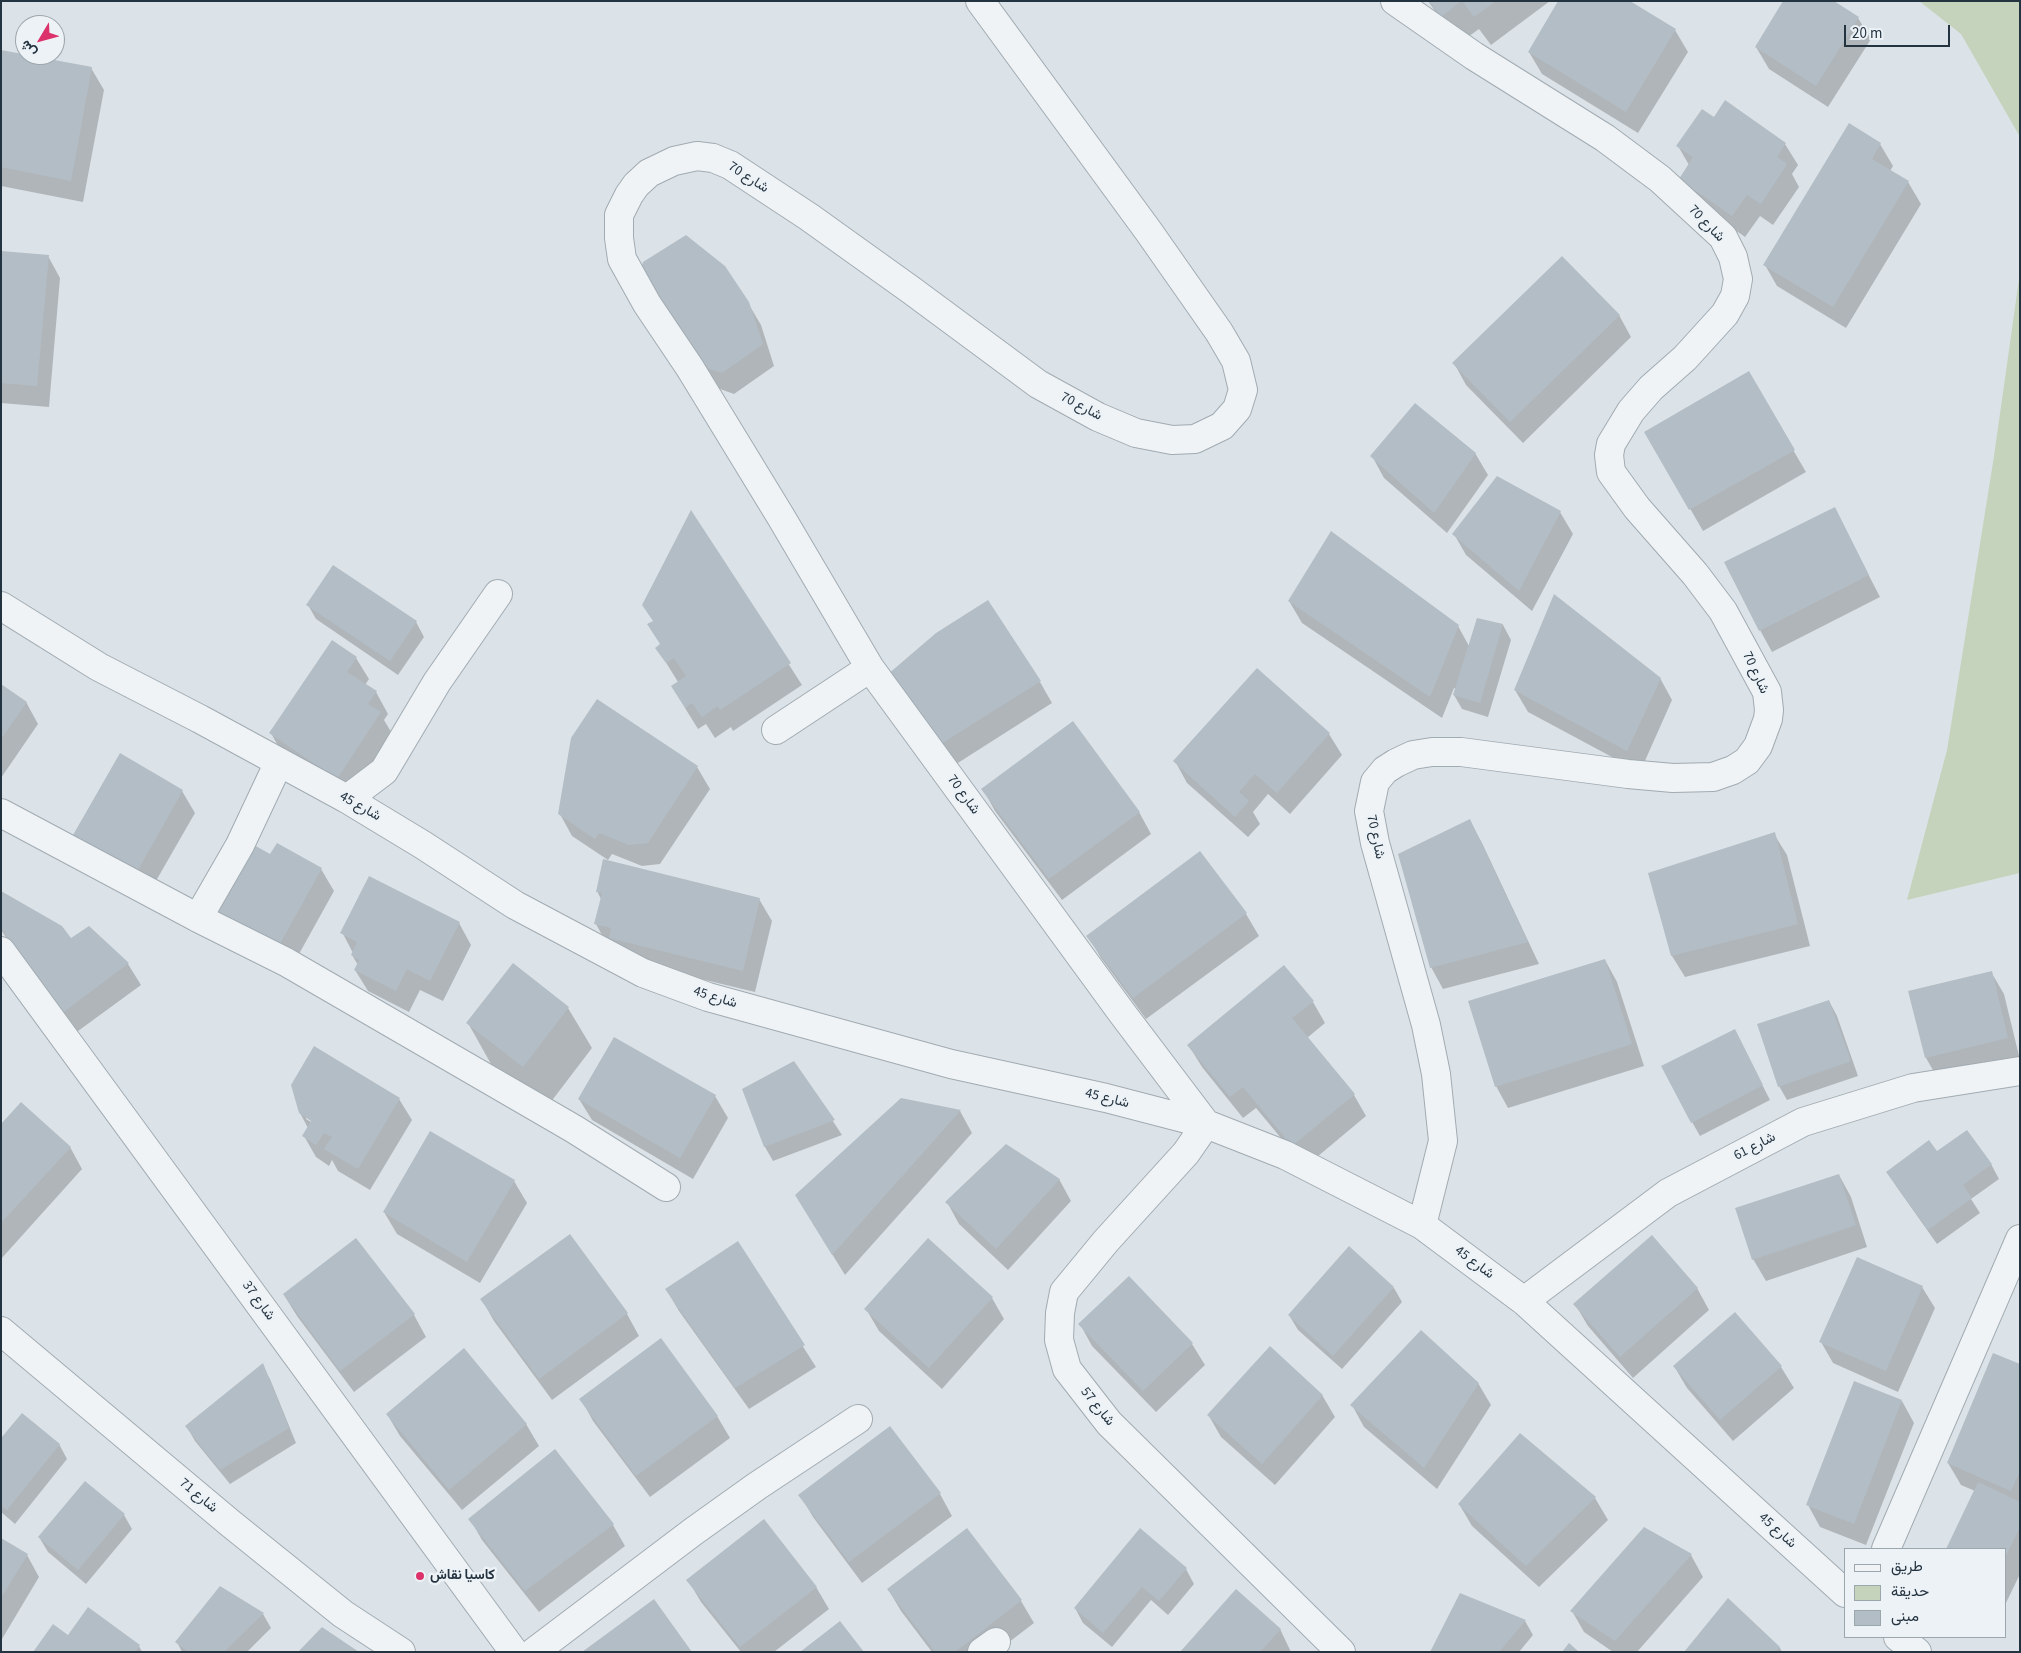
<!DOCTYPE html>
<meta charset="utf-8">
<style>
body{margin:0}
#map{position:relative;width:2021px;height:1653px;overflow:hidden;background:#dce3e8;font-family:"Source Sans 3",Vazirmatn,sans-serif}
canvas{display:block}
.frame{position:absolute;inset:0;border:2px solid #243340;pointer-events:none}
.legend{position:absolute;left:1844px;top:1548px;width:162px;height:90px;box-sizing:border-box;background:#ecf2f6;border:1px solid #9ca6ad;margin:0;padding:6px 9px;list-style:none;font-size:15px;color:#243340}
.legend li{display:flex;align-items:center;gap:10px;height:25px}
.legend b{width:25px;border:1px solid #9ca6ad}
.north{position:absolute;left:15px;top:15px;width:50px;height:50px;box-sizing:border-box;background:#ecf2f6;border:1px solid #9ca6ad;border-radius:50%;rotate:233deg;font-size:14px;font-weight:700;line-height:20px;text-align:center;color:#243340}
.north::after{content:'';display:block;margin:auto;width:18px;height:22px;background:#dc326b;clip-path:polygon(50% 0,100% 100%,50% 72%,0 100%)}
.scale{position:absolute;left:1844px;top:25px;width:106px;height:22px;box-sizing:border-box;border:2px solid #243340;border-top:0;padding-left:6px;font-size:15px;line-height:18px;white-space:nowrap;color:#243340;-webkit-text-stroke:4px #ecf2f6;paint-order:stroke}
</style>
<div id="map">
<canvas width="2021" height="1653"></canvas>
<div class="frame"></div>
<ul class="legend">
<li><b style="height:6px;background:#eff3f6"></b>طريق</li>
<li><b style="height:14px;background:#c6d3bc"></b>حديقة</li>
<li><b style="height:14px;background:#b3bdc5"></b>مبنى</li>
</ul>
<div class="north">ش</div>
<div class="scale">20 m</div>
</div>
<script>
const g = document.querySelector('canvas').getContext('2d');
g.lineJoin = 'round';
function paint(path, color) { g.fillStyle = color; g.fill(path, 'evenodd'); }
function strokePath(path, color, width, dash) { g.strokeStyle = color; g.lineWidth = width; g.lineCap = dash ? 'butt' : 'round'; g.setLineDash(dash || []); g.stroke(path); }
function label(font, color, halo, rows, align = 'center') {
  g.font = font + ' "Source Sans 3",Vazirmatn,sans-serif'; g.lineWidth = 5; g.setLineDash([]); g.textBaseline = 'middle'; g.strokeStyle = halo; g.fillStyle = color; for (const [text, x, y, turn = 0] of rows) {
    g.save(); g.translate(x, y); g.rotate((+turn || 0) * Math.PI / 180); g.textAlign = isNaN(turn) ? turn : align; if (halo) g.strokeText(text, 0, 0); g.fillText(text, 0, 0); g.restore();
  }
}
paint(new Path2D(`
 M1919 1H2020V137L1961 34Z
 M2020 272V873L1907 900 1947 750 1994 456Z`), '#c6d3bc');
paint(new Path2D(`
 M1428 1H1550L1491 45 1479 29 1458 44Z
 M1858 18 1871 39 1828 107 1769 69 1756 47Z
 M1675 30 1688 52 1638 133 1542 74 1529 52Z
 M1 51 91 68 104 90 83 202 1 186Z
 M1714 119 1785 144 1798 165 1792 174 1799 187 1773 225 1760 216 1745 237 1693 200 1680 179 1689 165 1678 146Z
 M1880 144 1893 166 1890 171 1908 182 1921 204 1846 328 1777 286 1765 265Z
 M1 252 48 256 60 278 49 407 1 403Z
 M652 302 748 303 761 325 774 366 734 394 706 384Z
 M1619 315 1631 337 1523 443 1466 385 1454 363Z
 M1748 373 1806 472 1703 531 1646 432Z
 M1475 453 1488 475 1447 533 1384 478 1372 456Z
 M1834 508 1880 597 1772 652 1760 630Z
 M691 512 802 685 733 731 731 727 715 738 706 724 698 729 685 708 678 682 657 648 661 645 653 622Z
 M1560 512 1573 534 1532 611 1466 555 1454 534Z
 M1289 601 1458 626 1469 646 1477 619 1503 625 1511 640 1488 717 1462 709 1454 695 1456 689 1454 688 1442 718 1302 623Z
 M308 605 416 622 424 637 398 675 316 619Z
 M356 658 369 679 365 685 376 692 388 714 384 720 393 735 350 800 283 755 271 733Z
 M1660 678 1672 700 1640 772 1528 712 1515 690Z
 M1040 682 1052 703 950 768 901 697Z
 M1 685 26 702 38 724 1 778Z
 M597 701 697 767 710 789 660 864 642 866 612 854 608 860 572 836 560 814Z
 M1329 734 1342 755 1290 814 1268 794 1253 812 1260 824 1248 837 1187 783 1175 761Z
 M120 755 182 791 195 813 149 893 87 857 74 835Z
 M983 789 1139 812 1151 834 1062 900 995 811Z
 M1470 821 1482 843 1539 964 1443 989 1431 967Z
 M1774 834 1787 855 1810 946 1685 977 1672 956 1649 874Z
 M1200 853 1246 914 1259 936 1146 1019 1101 958 1088 936Z
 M271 856 321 869 334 891 289 972 228 937Z
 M597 891 759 899 772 921 755 992 622 960 608 946 596 924 601 899Z
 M1 892 70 940 89 927 128 964 141 985 74 1034 1 930Z
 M459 923 471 945 443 1001 420 990 409 1012 368 991 355 970 358 965 352 955 353 953 342 932Z
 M1605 960 1617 982 1644 1066 1508 1108 1496 1086Z
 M1991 972 2004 994 2020 1060 1938 1079 1926 1058Z
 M1829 1001 1837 1016 1858 1076 1787 1100 1779 1086Z
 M1313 1002 1325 1023 1307 1038 1354 1095 1366 1116 1305 1167 1256 1108 1243 1118 1202 1067 1189 1046Z
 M568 1008 592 1048 547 1107 491 1064 468 1023Z
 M1742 1045 1770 1100 1700 1136 1692 1122Z
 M794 1062 842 1135 773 1161 765 1147 743 1090Z
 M715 1096 728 1118 693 1179 592 1120 579 1099Z
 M399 1099 412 1120 370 1190 338 1171 332 1160 329 1166 316 1157 304 1136 308 1128 300 1113ZM306 1116 316 1125 306 1119Z
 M902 1099 960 1111 972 1133 845 1275 809 1217Z
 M1 1126 70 1147 82 1169 1 1259Z
 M1937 1153 1991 1164 1999 1179 1971 1199 1980 1213 1937 1244 1896 1186 1888 1172Z
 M1839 1175 1851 1197 1867 1247 1766 1281 1753 1259Z
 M1059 1179 1071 1201 1008 1270 959 1224 947 1202Z
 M514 1181 527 1203 480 1283 397 1234 384 1212Z
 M569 1236 627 1314 639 1336 552 1400 494 1321 482 1300Z
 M356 1240 414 1315 426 1337 354 1392 297 1316 284 1295Z
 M737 1243 816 1367 749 1409 679 1311 666 1289Z
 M1922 1287 1935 1308 1898 1392 1833 1363 1821 1342Z
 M1394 1288 1402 1302 1342 1369 1298 1330 1289 1315Z
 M1697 1288 1709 1310 1633 1378 1588 1326 1575 1304Z
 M992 1298 1004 1319 942 1389 879 1331 866 1309Z
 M1080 1324 1192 1344 1205 1365 1156 1412 1092 1346Z
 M262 1365 270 1379 296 1443 230 1484 195 1441 187 1427Z
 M2020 1365V1574L2005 1605V1549H1947L1975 1491 1961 1485 1948 1463Z
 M1674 1366 1781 1367 1794 1388 1733 1441 1687 1388Z
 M1478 1383 1491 1405 1437 1489 1364 1427 1352 1405Z
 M1322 1395 1335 1417 1275 1485 1221 1437 1209 1416Z
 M581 1399 717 1416 730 1438 650 1497 593 1421Z
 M1902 1401 1914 1423 1866 1545 1820 1527 1808 1505Z
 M387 1414 526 1424 539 1446 462 1510 400 1436Z
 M890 1428 940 1494 952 1516 862 1583 813 1517 800 1495Z
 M1520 1435 1595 1498 1608 1520 1539 1587 1472 1526 1459 1504Z
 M1 1440 59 1444 67 1459 15 1524 1 1512Z
 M124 1515 132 1529 86 1584 48 1552 39 1537Z
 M470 1519 613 1525 625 1546 539 1612 482 1540Z
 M1644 1528 1691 1555 1703 1577 1637 1652H1613L1584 1632 1572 1611Z
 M967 1530 1021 1601 1034 1623 996 1652H932L901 1611 888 1589Z
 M1140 1530 1186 1569 1194 1584 1168 1615 1151 1600 1112 1647 1083 1623 1075 1608Z
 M1 1539 27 1555 39 1577 2 1639Z
 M688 1580 816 1587 829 1609 774 1652H741L701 1602Z
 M1460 1595 1525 1621 1533 1635 1519 1652H1432Z
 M1729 1600 1780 1648 1782 1652H1686Z
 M263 1614 271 1628 247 1652H182L177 1642Z
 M1280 1629 1291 1652H1182Z
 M68 1637 139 1646 142 1652H35Z`), '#0003');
paint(new Path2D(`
 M1429 1H1461L1441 17Z
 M1462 1H1496L1474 17Z
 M1558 1H1630L1676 29 1626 112 1528 52Z
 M1783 1H1834L1859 17 1816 86 1755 47Z
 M1 50 92 67 71 181 1 167Z
 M1725 100 1786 143 1777 157 1787 164 1761 204 1747 195 1732 216 1679 179 1693 157 1676 146 1702 109 1714 117Z
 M1849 123 1881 143 1872 159 1909 181 1833 307 1763 265Z
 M686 235 725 266 749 302 763 344 722 373 692 363 638 280 643 262Z
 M1 251 49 255 37 386 1 383Z
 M1562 256 1620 315 1510 422 1452 363Z
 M1749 371 1795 450 1689 510 1644 432Z
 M1415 403 1476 453 1434 513 1370 456Z
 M1497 476 1561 511 1519 591 1452 534Z
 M1835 507 1869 575 1759 631 1724 562Z
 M691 510 791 663 720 710 718 706 702 717 692 703 685 708 671 686 686 676 674 658 666 663 655 648 660 644 647 624 653 621 642 605Z
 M1331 531 1459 625 1430 697 1288 601Z
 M333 565 417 621 390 661 306 605Z
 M1554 594 1661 678 1627 751 1514 690Z
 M988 600 1041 681 936 747 887 675 936 633Z
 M1477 618 1503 624 1480 703 1453 695Z
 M332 640 357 657 347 672 377 691 368 704 381 712 337 779 269 733Z
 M1257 668 1330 733 1277 793 1255 774 1239 792 1249 801 1235 817 1173 761Z
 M1 684 27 702 1 739Z
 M597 699 698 766 648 843 629 845 599 833 595 839 558 814 571 738Z
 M1073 721 1140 812 1049 879 981 789Z
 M120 753 183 790 137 872 73 835Z
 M1470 819 1528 942 1430 968 1398 854Z
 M1775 832 1798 924 1671 956 1648 873Z
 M277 843 322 868 276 951 214 916 254 845 270 854Z
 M1200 851 1247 913 1133 998 1086 936Z
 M603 859 760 898 743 971 609 938 611 928 594 924 602 893 596 892Z
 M369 876 460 922 430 981 407 969 396 991 354 970 359 960 351 955 357 942 340 933Z
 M1 891 62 926 71 938 89 926 129 963 61 1014 1 928Z
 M1605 959 1632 1044 1495 1087 1468 1001Z
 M513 963 569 1007 523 1067 466 1023Z
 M1284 965 1314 1001 1292 1018 1355 1094 1292 1146 1243 1087 1230 1097 1187 1045Z
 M1992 971 2008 1038 1925 1058 1908 991Z
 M1829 1000 1851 1061 1778 1087 1757 1024Z
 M1735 1029 1763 1085 1691 1123 1661 1066Z
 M614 1037 716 1095 680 1158 578 1099Z
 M314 1046 400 1098 358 1169 324 1149 332 1137 324 1133 316 1145 302 1136 311 1121 299 1113 291 1085Z
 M794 1061 835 1120 764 1147 742 1089Z
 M901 1098 961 1110 832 1255 795 1195Z
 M21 1102 71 1147 1 1223V1124Z
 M1967 1130 1992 1164 1963 1185 1972 1198 1928 1230 1886 1172 1929 1140 1937 1151Z
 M430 1131 515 1180 467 1262 383 1212Z
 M1006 1144 1060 1179 996 1249 945 1202Z
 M1839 1174 1856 1225 1752 1260 1735 1208Z
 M570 1234 628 1313 539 1379 480 1299Z
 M1652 1235 1698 1288 1620 1357 1573 1304Z
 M356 1238 415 1314 340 1371 283 1294Z
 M928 1238 993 1297 929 1368 864 1309Z
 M738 1241 805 1345 735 1388 665 1289Z
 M1349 1246 1394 1287 1333 1356 1288 1315Z
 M1857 1257 1923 1286 1886 1371 1819 1342Z
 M1129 1276 1193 1343 1143 1391 1078 1324Z
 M1735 1312 1782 1366 1720 1420 1673 1366Z
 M1421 1330 1479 1383 1424 1468 1350 1405Z
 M661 1338 718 1416 636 1476 579 1399Z
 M1270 1346 1323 1395 1262 1464 1207 1415Z
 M464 1348 527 1424 449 1490 386 1414Z
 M1993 1353 2020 1364V1471L2011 1491 1947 1463Z
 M263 1363 289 1428 220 1470 185 1426Z
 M1854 1381 1902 1400 1854 1524 1806 1505Z
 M22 1413 60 1444 7 1510 1 1506V1438Z
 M890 1426 941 1493 849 1562 798 1495Z
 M1520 1433 1596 1497 1526 1566 1458 1504Z
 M555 1449 614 1524 525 1591 468 1519Z
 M85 1481 125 1514 78 1570 38 1537Z
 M1978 1482 2020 1502V1527L2005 1558V1549H1946Z
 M764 1519 817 1587 740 1647 686 1580Z
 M1644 1527 1692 1554 1615 1641 1570 1611Z
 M967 1528 1022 1600 955 1652H935L887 1589Z
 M1140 1528 1187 1568 1159 1601 1142 1587 1103 1633 1074 1608Z
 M1 1538 28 1554 1 1598Z
 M220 1586 264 1613 224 1652H189L175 1642Z
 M1236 1589 1281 1629 1260 1652H1180Z
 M1460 1593 1526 1620 1499 1652H1430Z
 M1728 1598 1780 1647 1775 1652H1684Z
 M654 1599 692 1652H582Z
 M88 1607 140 1645 135 1652H33L53 1624 68 1635Z
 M840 1621 864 1652H800Z
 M322 1627 359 1652H298Z
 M1569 1643 1579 1652H1562Z`), '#b3bdc5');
const minor = new Path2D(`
 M980 1 1149 232 1219 332 1236 361 1243 390 1237 409 1222 426 1195 439 1172 440 1136 433 1098 417 1038 384 911 290 809 217 730 165 713 158 697 156 674 161 649 173 636 185 629 195 619 215V238L622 259 647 304 690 368 781 517 870 668 1122 1013 1206 1124 1186 1153 1106 1241 1064 1292 1060 1313 1059 1340 1067 1369 1109 1423 1341 1652
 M1395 1 1474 56 1605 138 1660 179 1723 237 1733 257 1738 279 1735 296 1725 314 1685 358 1651 388 1631 411 1611 444 1609 455 1611 472 1637 508 1695 574 1723 611 1767 692 1769 710 1768 719 1758 746 1747 761 1733 770 1713 777 1673 778 1628 774 1461 752H1432L1413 755 1396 763 1385 770 1375 782 1369 811 1375 843 1426 1025 1436 1074 1443 1141 1422 1225
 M1 606 99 667 200 719 347 799 423 845 515 905 643 973 708 997 951 1064 1106 1098 1206 1124 1285 1155 1422 1225 1524 1301 1845 1593
 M776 730 870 668
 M347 799 384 771 437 682 498 594
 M1 813 198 918 286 962 574 1129 666 1187
 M198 918 240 845 279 762
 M1 951 514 1652
 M1524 1301 1668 1193 1803 1122 1913 1088 2020 1071
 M1 1331 230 1523 343 1614 401 1652
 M1886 1549 2020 1239
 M1898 1637 1917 1652
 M534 1652 694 1531 757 1486 858 1419
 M982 1652 996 1642`);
strokePath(minor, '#a1abb2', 30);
strokePath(minor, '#eff3f6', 28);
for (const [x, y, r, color] of [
 [420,1576,5,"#dc326b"]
]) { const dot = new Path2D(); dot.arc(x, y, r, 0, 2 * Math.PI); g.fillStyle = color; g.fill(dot); strokePath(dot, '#ecf2f6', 2); }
label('14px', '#243340', '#ecf2f6', [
 ["شارع 70",748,178,33],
 ["شارع 70",1706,224,46],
 ["شارع 70",1081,407,28],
 ["شارع 70",1755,673,65],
 ["شارع 70",963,795,54],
 ["شارع 45",360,807,30],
 ["شارع 70",1375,837,78],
 ["شارع 45",715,998,17],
 ["شارع 45",1107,1099,14],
 ["شارع 61",1755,1147,-27],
 ["شارع 45",1474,1263,37],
 ["شارع 37",258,1301,54],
 ["شارع 57",1097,1407,51],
 ["شارع 71",198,1496,40],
 ["شارع 45",1777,1531,42]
]);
label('bold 14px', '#243340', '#ecf2f6', [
 ["كاسيا نقاش",430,1576]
], 'left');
</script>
